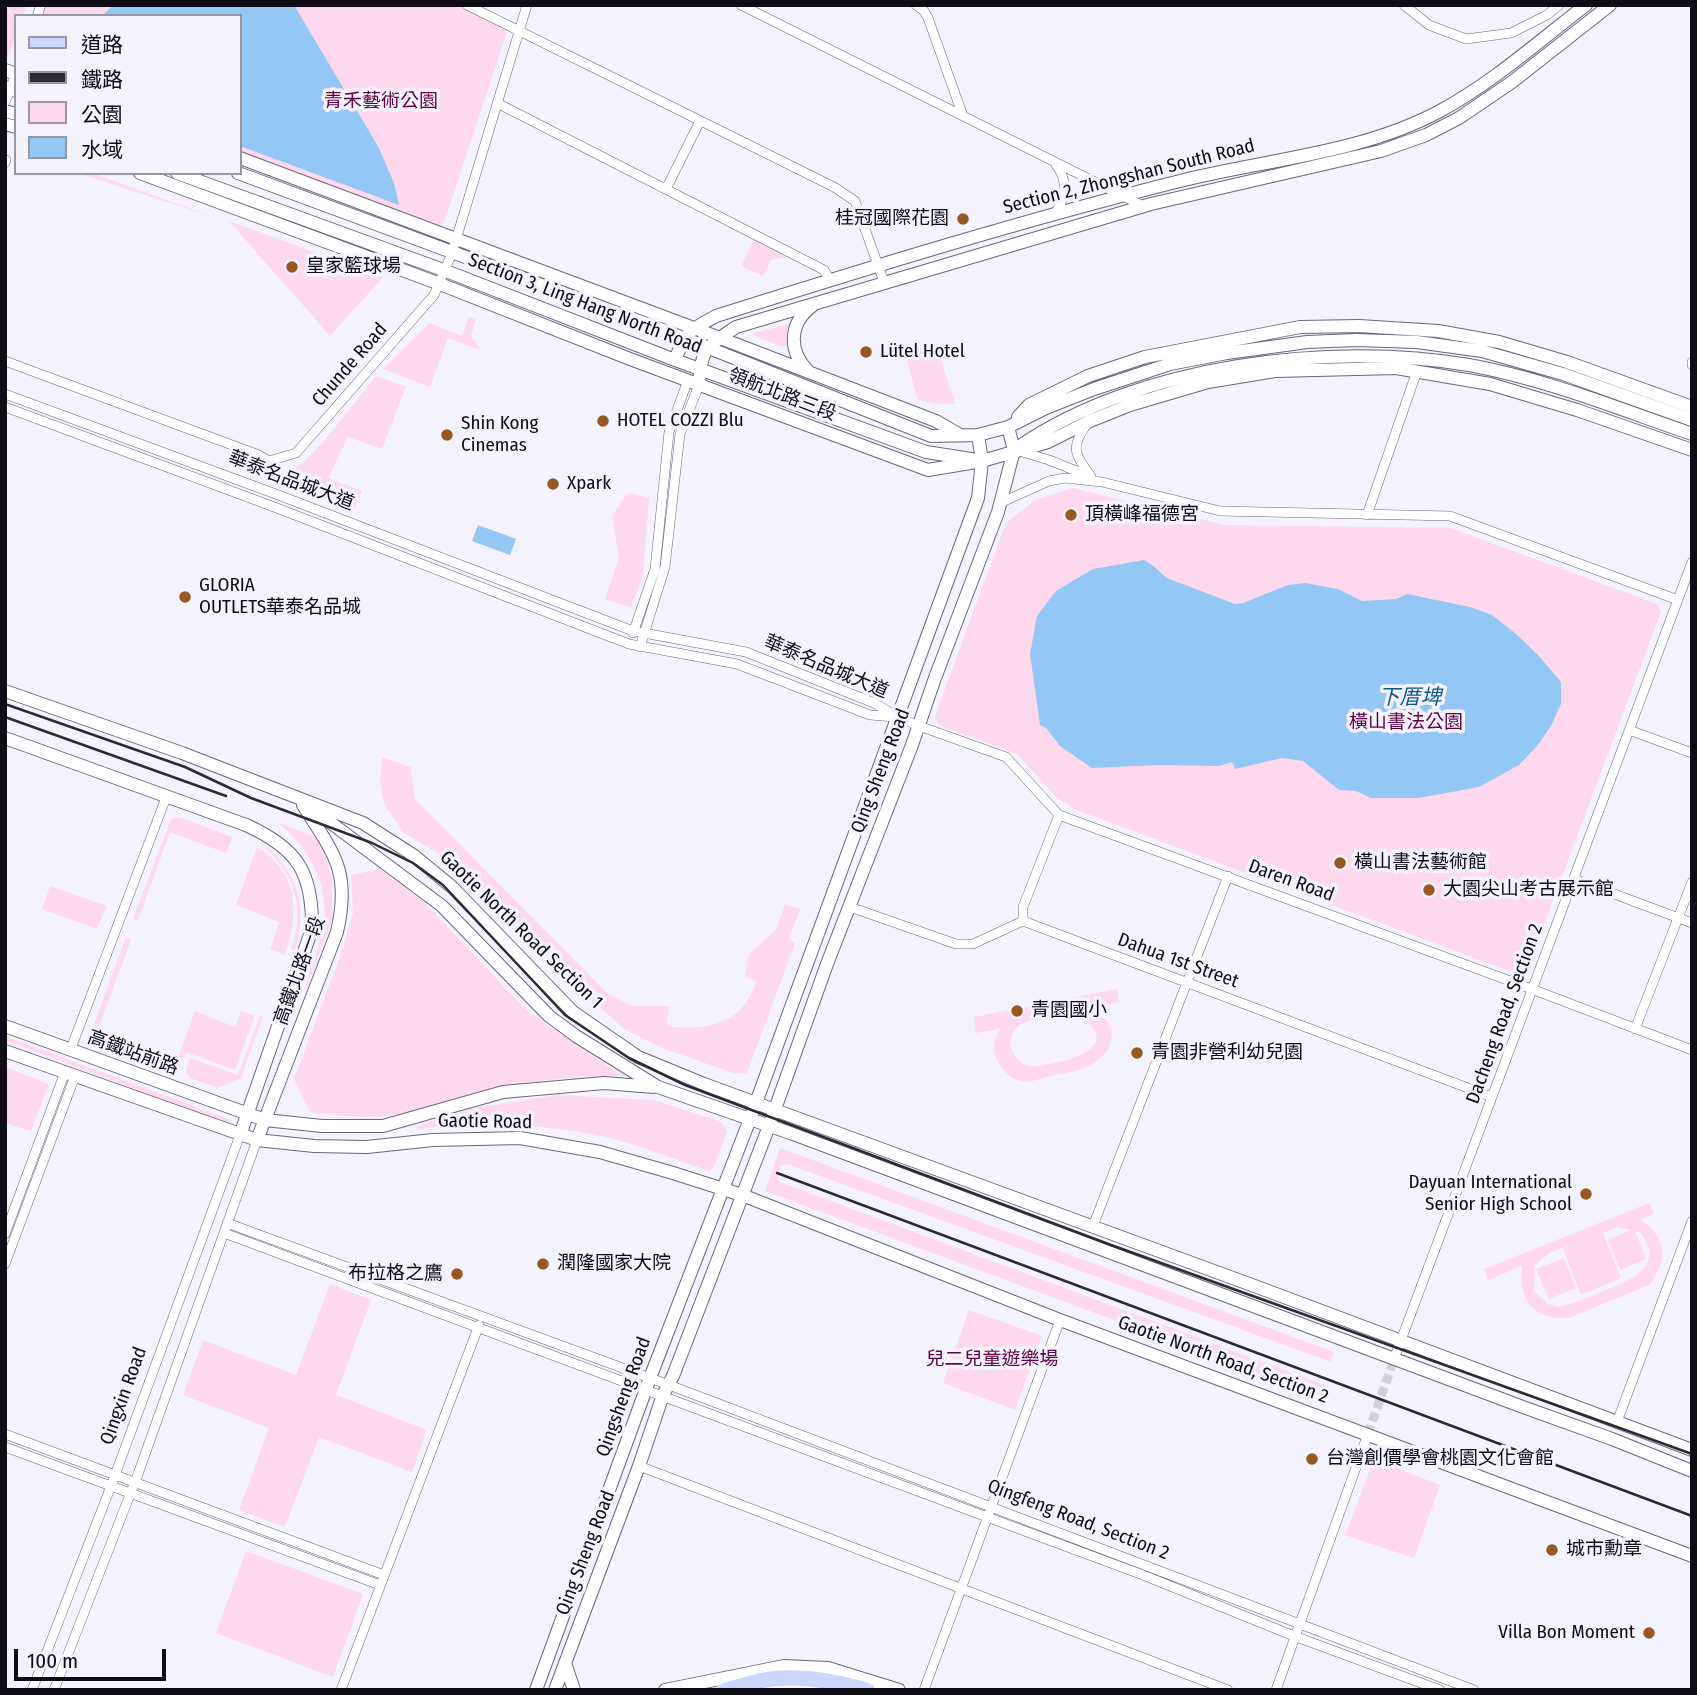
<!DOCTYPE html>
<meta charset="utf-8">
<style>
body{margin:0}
#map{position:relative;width:1697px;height:1695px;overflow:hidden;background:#f4f2fc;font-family:"Fira Sans Condensed","Noto Sans TC",sans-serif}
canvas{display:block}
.frame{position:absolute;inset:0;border:7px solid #0e0c14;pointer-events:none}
.legend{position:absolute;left:14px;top:14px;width:228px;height:161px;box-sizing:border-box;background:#f4f2fc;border:2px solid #98969f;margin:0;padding:9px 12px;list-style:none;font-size:21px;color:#0e0c14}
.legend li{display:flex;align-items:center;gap:14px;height:35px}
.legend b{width:35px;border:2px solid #98969f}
.scale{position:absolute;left:14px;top:1649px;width:152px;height:32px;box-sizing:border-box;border:4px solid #0e0c14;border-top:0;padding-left:9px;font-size:21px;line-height:24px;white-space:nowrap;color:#0e0c14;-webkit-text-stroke:5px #f4f2fc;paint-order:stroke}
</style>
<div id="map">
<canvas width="1697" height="1695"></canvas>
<div class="frame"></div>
<ul class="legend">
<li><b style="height:9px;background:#cbd7fe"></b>道路</li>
<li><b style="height:9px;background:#2c2a32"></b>鐵路</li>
<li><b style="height:19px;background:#fed9ed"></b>公園</li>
<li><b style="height:19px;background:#93c7f5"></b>水域</li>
</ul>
<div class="scale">100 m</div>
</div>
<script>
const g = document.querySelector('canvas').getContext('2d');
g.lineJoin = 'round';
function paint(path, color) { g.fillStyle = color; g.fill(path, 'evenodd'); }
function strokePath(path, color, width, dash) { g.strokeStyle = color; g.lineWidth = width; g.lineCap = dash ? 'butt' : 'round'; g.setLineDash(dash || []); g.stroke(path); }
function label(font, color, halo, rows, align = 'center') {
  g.font = font + ' "Fira Sans Condensed","Noto Sans TC",sans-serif'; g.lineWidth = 7; g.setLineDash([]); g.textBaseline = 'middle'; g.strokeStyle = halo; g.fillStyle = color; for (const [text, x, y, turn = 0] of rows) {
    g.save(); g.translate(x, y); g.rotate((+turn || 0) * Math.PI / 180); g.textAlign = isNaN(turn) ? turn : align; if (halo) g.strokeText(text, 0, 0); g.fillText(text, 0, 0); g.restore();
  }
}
paint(new Path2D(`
 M5 5H27L23 16H16V35L7 59Z
 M43 5H461L508 29 444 223 437 227 240 154V16H39Z
 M78 173H92L219 219Z
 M229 221 383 277 330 336Z
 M754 239 788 257 771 260 763 276 741 266Z
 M469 317 476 319 471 336 480 350 448 338 430 387 383 369 429 323 462 336Z
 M789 324 786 345 783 347 750 334Z
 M935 341 955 404H937L918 400 904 351Z
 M376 376 406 387 382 449 348 437 328 478 362 491 355 509 279 480 305 461 330 434Z
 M1072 488 1225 525 1451 528 1657 604 1661 612 1529 965 1509 971 1074 809 1055 796 1017 754 939 725 935 716 1006 523 1035 500Z
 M631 493 649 498 643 575 631 608 605 599 619 558 612 516 626 495Z
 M382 757 413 768 411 771 415 799 608 994 632 1006H669L667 1026C693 1030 725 1028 743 1006 749 1000 753 989 757 982L745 976 749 954 776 930 785 904 800 909 789 939 795 943 747 1073H733L662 1048 623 1028 544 957 448 859 404 833 384 804 380 783Z
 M179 817 232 837 226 853 170 832 138 920 133 919 171 819Z
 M277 822 316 837 326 858 332 878V920L305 991C309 968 317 954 322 933 332 890 311 848 277 822Z
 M267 846C298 875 308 909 295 950L291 949C305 911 296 875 265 848Z
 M257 847C299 872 299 913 285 955L270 949 280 920 279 922 236 905Z
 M380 869 427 905 527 1011 622 1076C573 1076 525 1081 478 1092 454 1098 430 1107 406 1113 375 1120 341 1116 310 1112L294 1079 339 959 353 914 351 875Z
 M50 886 107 906 97 929 42 909Z
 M126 937 131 940 98 1029 152 1050 148 1058 142 1060 92 1041 90 1035Z
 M1117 989 1119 1002 1092 1008C1123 1027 1115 1055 1084 1068 1073 1073 1059 1074 1047 1077 1041 1078 1032 1082 1026 1082 1008 1081 993 1061 994 1044 995 1039 998 1033 1000 1029L976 1033 974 1017ZM1070 1014C1078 1016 1087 1020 1093 1028 1112 1054 1051 1065 1035 1066 1013 1068 1001 1036 1021 1024 1034 1017 1055 1017 1070 1014Z
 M195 1011 235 1027 241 1011 253 1015 254 1018 235 1070 186 1052 178 1072H173Z
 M260 1016 263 1017 241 1078 218 1088 190 1078 186 1071 190 1058 238 1075Z
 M5 1036 228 1119 229 1120 226 1123 5 1040Z
 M5 1067 49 1084 31 1131 5 1123Z
 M558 1095 654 1100 722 1122 727 1132 714 1167 709 1171C670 1158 631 1141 590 1134 533 1123 475 1122 418 1129L416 1127 474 1108Z
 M780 1148 1334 1352 1331 1362 787 1164 780 1166 777 1175 780 1182 1325 1385 1322 1397 765 1191Z
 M1649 1203 1654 1214 1640 1220C1668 1237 1668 1261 1649 1285L1569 1318C1533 1321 1518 1299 1522 1266L1488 1280 1484 1269ZM1617 1227 1631 1230 1608 1240 1620 1270 1646 1259 1635 1231 1640 1232C1667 1268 1629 1281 1601 1292 1587 1298 1573 1304 1558 1307L1548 1304 1534 1291 1535 1265 1549 1253 1573 1244 1563 1249 1581 1295 1621 1278 1603 1233Z
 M1564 1258 1576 1288 1549 1299 1536 1269Z
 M330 1284 371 1300 336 1395 427 1430 412 1472 319 1437 285 1527 239 1510 269 1428 183 1395 203 1340 296 1375Z
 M969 1310 1042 1336 1015 1410 943 1383Z
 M1374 1459 1440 1485 1414 1558 1345 1535Z
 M246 1551 363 1594 333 1677 216 1633Z`), '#fed9ed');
paint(new Path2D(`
 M113 5H294L379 148 394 183 399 205 240 146V16H102Z
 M478 525 516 539 510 555 472 541Z
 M1144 560C1154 565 1159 572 1167 578L1235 604 1243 603 1288 585 1305 583 1338 589 1362 601 1396 599 1407 594 1470 607 1492 615 1515 633 1538 655 1561 682V704L1551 726 1537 746 1519 765 1479 787 1419 798H1371L1356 791 1339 790 1303 761 1282 758 1235 769 1232 762 1219 766 1159 765 1092 768 1060 746 1046 728 1040 725 1030 654 1037 616 1056 591 1093 569Z`), '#93c7f5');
strokePath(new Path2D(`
 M1368 1434 1394 1359`), '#d2d0d9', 9, [9, 4.5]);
const street = new Path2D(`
 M467 5 834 187 855 201 884 282
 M741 5 1143 206
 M916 5 924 11 928 18 963 116
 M1404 5 1429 25 1466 39 1511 33 1547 15 1559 5
 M37 16 41 5
 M5 102 16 74
 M497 103 824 270 830 281
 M5 163 6 160
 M666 189 700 121
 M1053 215C1066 200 1069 181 1056 165
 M5 361 259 455 269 461 296 453 434 295 452 253 527 5
 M1692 362V365
 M5 394 273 493 633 631 746 652 874 703 898 717 919 726 1006 757 1059 815 1521 985 1692 1050
 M5 407 269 505 629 644 737 664 870 715 896 717
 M1088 423C1071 445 1073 453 1090 475
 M1019 451 1049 460 1091 477
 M1000 503 1049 481 1065 478 1102 482 1220 511 1450 516 1678 600
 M1367 515 1417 371
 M633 633 655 569 669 432 688 380
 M640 647 665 567 680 434 699 385
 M1629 730 1692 753
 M1574 879 1692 923
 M850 907 956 944H973L1023 921 1492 1097
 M1023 921V907L1059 815
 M1635 1029 1692 882
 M70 1051 167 795
 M227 1223 669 1385 1474 1690
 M1093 1226 1228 876
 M224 1233 1143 1575 1294 1636 1440 1690
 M5 1234 65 1072
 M5 1264 75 1076
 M1394 1359 1692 562
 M1617 1422 1692 1221
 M5 1434 384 1575
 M5 1447 380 1585
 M639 1466 1228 1690
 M32 1690 111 1486 240 1135
 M54 1690 138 1474 257 1140
 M341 1690 479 1325
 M924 1690 1060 1320
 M1276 1690 1368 1434`);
const secondary = new Path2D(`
 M5 70 16 74
 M5 87 16 91
 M5 111 16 114
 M5 124 16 127
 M240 158 694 328 936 421 960 435
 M140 173 440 284 630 359 928 470 982 461 1048 442 1090 421 1130 405 1208 382 1275 371 1396 368 1490 384 1577 410 1692 450
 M177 173 446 271 675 360 926 452 971 459
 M238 173 671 333 931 436 978 435 1008 427 1046 408 1094 389 1170 364 1227 353 1307 342 1356 340 1417 342 1482 351 1563 374 1692 420
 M675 360C686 331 689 331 716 316 871 267 1027 219 1184 180 1269 159 1362 153 1440 111 1492 83 1539 41 1586 5
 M808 371C788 351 789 323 812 306
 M699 385C701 347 707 347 736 327L1151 204 1381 151 1426 135 1459 118 1512 82 1610 5
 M1018 417 1029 405 1088 376 1145 357 1300 327 1359 326 1438 331 1499 342 1567 362 1692 407
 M1020 446C1138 365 1331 341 1469 365 1546 379 1619 409 1692 434
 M5 691 182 753 363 823 413 855 452 887 573 1012 638 1057 704 1084 1260 1288 1692 1450
 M5 738 246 825C297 848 313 872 312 929L240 1135
 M311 808 442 906 549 1016 576 1036 658 1087 793 1134 1523 1407 1612 1439 1692 1471
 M5 1026 265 1120 322 1126H383L503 1092 604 1083 654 1087
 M5 1051 257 1140 314 1146 367 1147 433 1140 520 1138 600 1152 673 1173 742 1195 1060 1320 1692 1556
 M257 1140 337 932C351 871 334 854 303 805
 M565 1663 574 1690
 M536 1690 650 1378 750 1119 978 498 982 461 978 435
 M555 1690 639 1466 663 1395 673 1376 769 1126 827 964 912 745 935 678 998 512 1014 450 1008 427
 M665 1690 784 1666 828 1668 899 1690`);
const primary = new Path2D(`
 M724 1690C740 1686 757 1680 774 1678 805 1675 837 1681 868 1690`);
strokePath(street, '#6b667b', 10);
strokePath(secondary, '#6b667b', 14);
strokePath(primary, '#cfced0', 16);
strokePath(street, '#fff', 9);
strokePath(secondary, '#fff', 12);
strokePath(primary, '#cbd7fe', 14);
strokePath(new Path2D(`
 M5 704 185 767 251 798 372 843 413 863 443 885 565 1015 629 1058 685 1085 1111 1245 1692 1454
 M5 717 226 796
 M777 1173 1692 1516`), '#2c2a32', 2.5);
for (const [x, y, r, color] of [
 [963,219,7,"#985921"],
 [292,267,7,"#985921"],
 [866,352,7,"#985921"],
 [603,421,7,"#985921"],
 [447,435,7,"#985921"],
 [553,484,7,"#985921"],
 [1071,515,7,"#985921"],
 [185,597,7,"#985921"],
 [1340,863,7,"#985921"],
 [1429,890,7,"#985921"],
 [1017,1011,7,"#985921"],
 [1137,1053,7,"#985921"],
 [1586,1194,7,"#985921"],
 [543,1264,7,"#985921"],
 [457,1274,7,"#985921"],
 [1312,1459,7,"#985921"],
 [1552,1550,7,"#985921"],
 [1649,1633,7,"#985921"]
]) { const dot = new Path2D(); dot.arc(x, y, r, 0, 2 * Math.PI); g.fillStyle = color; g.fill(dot); strokePath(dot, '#f4f2fc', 2.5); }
label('19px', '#5f0144', '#f4f2fc', [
 ["青禾藝術公園",381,102],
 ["橫山書法公園",1406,723],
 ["兒二兒童遊樂場",992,1360]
]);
label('19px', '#0e0c14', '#f4f2fc', [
 ["Section 2, Zhongshan South Road",1129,177,-14],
 ["Section 3, Ling Hang North Road",585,304,21],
 ["Chunde Road",350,365,-49],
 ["領航北路三段",782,395,21],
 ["華泰名品城大道",291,481,21],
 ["華泰名品城大道",826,667,23],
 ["Qing Sheng Road",881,771,-69],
 ["Daren Road",1291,881,20],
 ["Gaotie North Road Section 1",521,930,44],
 ["Dahua 1st Street",1178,961,20],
 ["高鐵北路一段",300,971,-70],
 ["Dacheng Road, Section 2",1505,1014,-70],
 ["高鐵站前路",133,1053,20],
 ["Gaotie Road",485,1122,1],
 ["Gaotie North Road, Section 2",1223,1360,20],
 ["Qingxin Road",124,1396,-70],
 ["Qingsheng Road",624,1397,-70],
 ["Qingfeng Road, Section 2",1078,1520,21],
 ["Qing Sheng Road",586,1553,-69]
]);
label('19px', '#0e0c14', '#f4f2fc', [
 ["桂冠國際花園",949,219,"right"],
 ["皇家籃球場",306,267],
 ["Lütel Hotel",880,352],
 ["HOTEL COZZI Blu",617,421],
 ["Shin Kong",461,424],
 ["Cinemas",461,446],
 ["Xpark",567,484],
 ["頂橫峰福德宮",1085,515],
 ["GLORIA",199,586],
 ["OUTLETS華泰名品城",199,608],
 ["橫山書法藝術館",1354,863],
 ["大園尖山考古展示館",1443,890],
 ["青園國小",1031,1011],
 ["青園非營利幼兒園",1151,1053],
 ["Dayuan International",1572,1183,"right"],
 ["Senior High School",1572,1205,"right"],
 ["潤隆國家大院",557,1264],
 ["布拉格之鷹",443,1274,"right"],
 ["台灣創價學會桃園文化會館",1326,1459],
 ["城市勳章",1566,1550],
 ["Villa Bon Moment",1635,1633,"right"]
], 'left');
label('italic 21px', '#0b578c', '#f4f2fc', [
 ["下厝埤",1410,698]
]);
</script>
